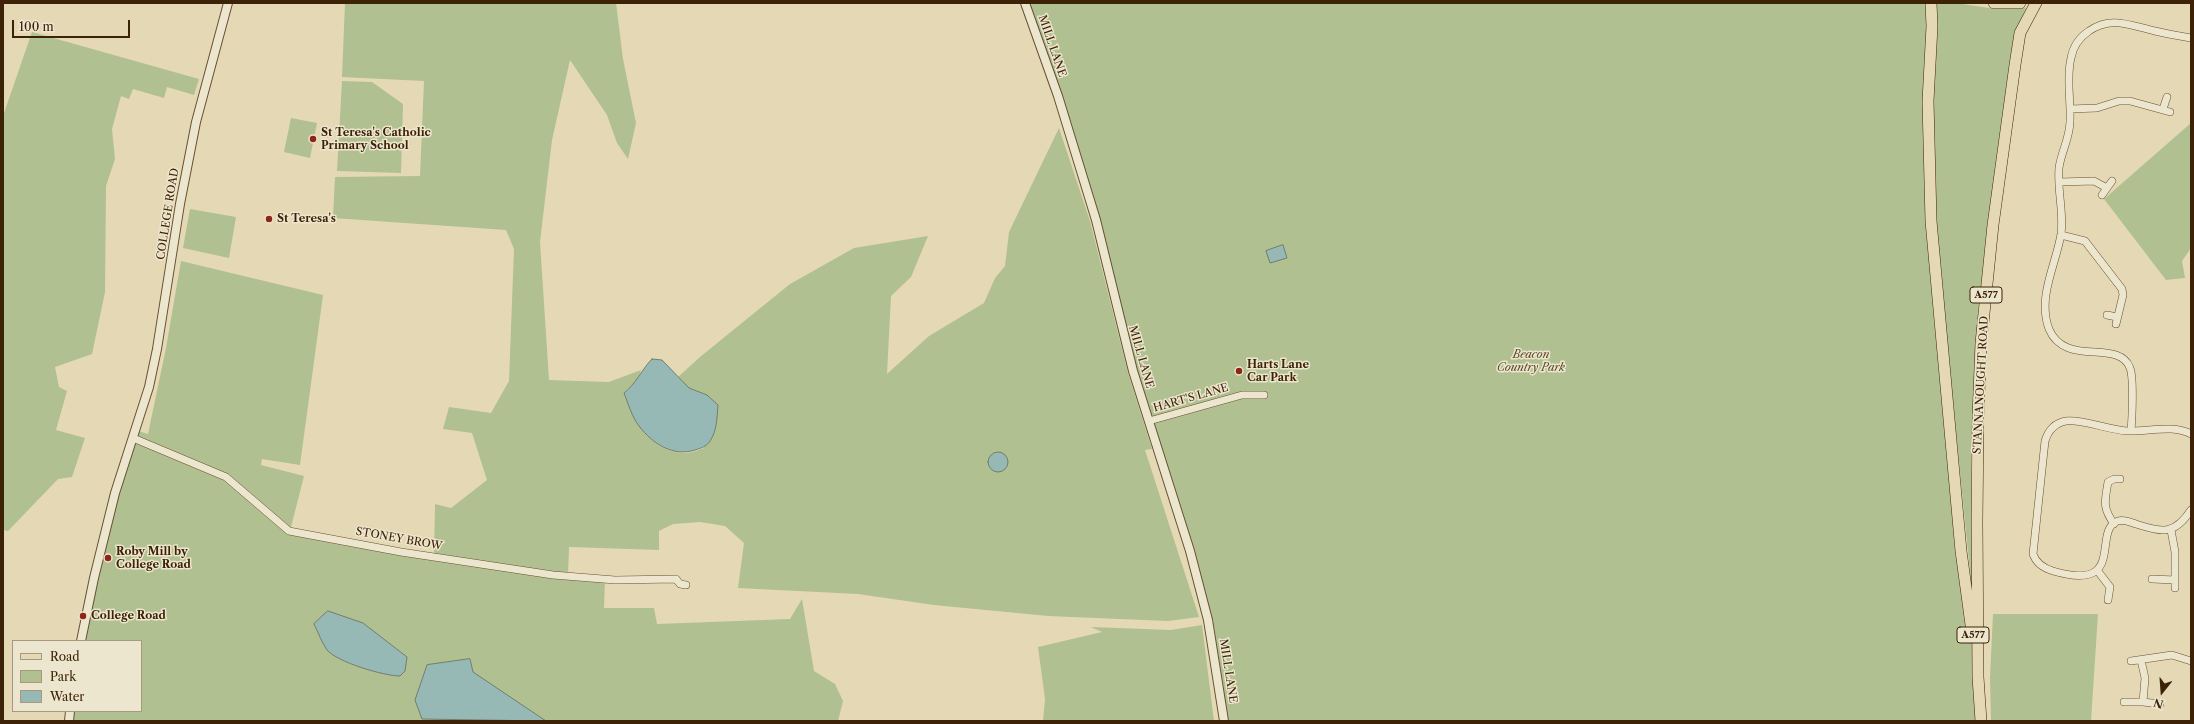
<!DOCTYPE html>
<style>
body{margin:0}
#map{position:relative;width:2194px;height:724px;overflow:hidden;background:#e4d9b4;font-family:"Libre Caslon Text",serif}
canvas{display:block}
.frame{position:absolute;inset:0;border:4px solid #3d2207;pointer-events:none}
.legend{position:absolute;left:12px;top:640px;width:130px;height:72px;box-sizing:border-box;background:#ede6ce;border:1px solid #a7987e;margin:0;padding:5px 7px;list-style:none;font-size:12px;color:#3d2207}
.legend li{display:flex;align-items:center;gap:8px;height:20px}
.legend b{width:20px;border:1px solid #a7987e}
.north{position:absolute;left:2142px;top:672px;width:40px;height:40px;-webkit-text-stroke:3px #ede6ce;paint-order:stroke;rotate:197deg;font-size:11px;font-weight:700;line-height:16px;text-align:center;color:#3d2207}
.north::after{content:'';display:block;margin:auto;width:14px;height:18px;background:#3d2207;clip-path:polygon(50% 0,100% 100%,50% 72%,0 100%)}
.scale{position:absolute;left:12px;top:20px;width:118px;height:18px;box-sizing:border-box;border:2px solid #3d2207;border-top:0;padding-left:5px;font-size:12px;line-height:14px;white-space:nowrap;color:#3d2207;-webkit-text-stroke:3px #ede6ce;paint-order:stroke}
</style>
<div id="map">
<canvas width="2194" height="724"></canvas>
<div class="frame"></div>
<ul class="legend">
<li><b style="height:5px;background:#e4d9b4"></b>Road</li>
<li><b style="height:11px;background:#b0c090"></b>Park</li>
<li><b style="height:11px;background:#97b9b5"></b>Water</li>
</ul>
<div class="north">N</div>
<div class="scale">100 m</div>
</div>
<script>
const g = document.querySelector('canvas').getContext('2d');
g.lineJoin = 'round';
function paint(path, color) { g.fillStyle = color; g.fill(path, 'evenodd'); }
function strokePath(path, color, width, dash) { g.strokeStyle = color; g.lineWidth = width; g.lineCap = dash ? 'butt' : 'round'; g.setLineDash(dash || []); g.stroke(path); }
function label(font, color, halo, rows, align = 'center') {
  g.font = font + ' "Libre Caslon Text",serif'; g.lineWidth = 3; g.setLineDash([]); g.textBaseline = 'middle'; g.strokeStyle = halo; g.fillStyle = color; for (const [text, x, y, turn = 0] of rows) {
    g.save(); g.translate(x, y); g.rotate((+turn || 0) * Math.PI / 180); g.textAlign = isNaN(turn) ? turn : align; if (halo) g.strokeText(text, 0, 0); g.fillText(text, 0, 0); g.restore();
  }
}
paint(new Path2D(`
 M345 3H616L623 59 636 123 628 159 617 143 607 115 570 60 552 140 540 242 549 380 609 382 641 370 638 379 624 393C636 419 650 451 683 453 689 454 698 450 704 448L707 395 689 388 678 377 700 357 790 284 854 248 928 236 911 277 891 296 887 374 929 336 984 303 995 278 1005 266 1009 232 1059 128 1090 221 1128 373 1152 449 1145 450 1199 617 1168 621 1048 616 934 605 858 594 738 588 744 543 725 526 700 522 673 524 659 531V550L569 547 568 576 605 579 604 608H654L657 624 790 619 802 599 814 671 835 684 843 701 838 721H69L70 711H141V641H81L94 578 135 430 148 434 166 348 181 261 323 295 300 465 262 459 261 465 304 476 290 531 434 556 435 504 451 508 487 480 472 433 443 429 449 407 491 413 509 381 514 249 506 230 333 218 335 177 420 176 424 81 342 77Z
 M1036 3H1931V221L1978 677 1981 721H1222L1208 620 1133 371 1096 220 1026 6Z
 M1937 3H1956L1996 9 2026 8 2014 36 1978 310 1971 452 1972 591 1934 213 1932 114Z
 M32 32 199 79 194 95 167 87 164 98 133 89 129 99 121 96 112 129 115 159 106 186 105 292 92 354 55 367 59 387 67 391 56 430 85 438 72 477 58 479 8 531 3 530V116Z
 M342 81 372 82 403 104 401 173 337 171Z
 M291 118 317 123 310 158 284 152Z
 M2191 123V248L2182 261 2185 278 2166 280 2104 199Z
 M190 209 236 217 229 258 183 248Z
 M1993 614H2098L2091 721H1991L1990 678Z
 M1202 625 1214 721H1043L1045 699 1038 647 1102 632 1091 627 1171 630Z`), '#b0c090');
const water = new Path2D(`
 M1283 245 1287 258 1270 263 1266 251Z
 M652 359 662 360 689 388 707 395 718 405C717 417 717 431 710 441 706 447 701 448 695 450 673 457 653 444 639 426 632 417 628 403 624 393 637 383 641 370 652 359Z
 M988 462a10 10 0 1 1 20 0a10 10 0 1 1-20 0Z
 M328 611 363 623 407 657 405 671 400 676C384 676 337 662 327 650 322 643 318 632 314 624Z
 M470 659 473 672 546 721 422 719 415 700 427 665Z`);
paint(water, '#97b9b5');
strokePath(water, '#737d6f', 1);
const minor = new Path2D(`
 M2070 109 2097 108 2119 101H2130L2170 112
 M2163 109 2167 97
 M2060 182 2094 181 2107 188
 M2102 195 2112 181
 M2061 235 2085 241 2122 289 2123 295 2116 324
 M2107 315 2117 317
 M1149 421 1242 395H1264
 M2131 431C2132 419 2134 378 2130 368 2119 338 2065 368 2049 329 2037 297 2056 265 2061 234 2064 212 2057 190 2059 168 2061 152 2070 138 2070 121 2071 100 2066 78 2071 58 2073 47 2080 37 2089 31 2111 15 2132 26 2155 31 2167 34 2179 36 2191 38
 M2191 434C2173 424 2148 432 2127 431 2109 430 2082 419 2066 421 2055 423 2048 431 2045 441L2033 554C2036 563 2043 568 2053 571 2128 593 2091 530 2118 521 2124 519 2130 522 2136 524 2162 532 2174 536 2191 510
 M133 438 226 477 289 531 401 552 553 575 615 580 676 579 680 584 686 585
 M2114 524C2102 507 2105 501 2108 482L2114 479H2120
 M2171 530 2175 552V588
 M2097 570 2110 587 2108 600
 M2152 579 2175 580
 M2141 660 2145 678 2143 702
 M2131 661 2172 655 2191 661
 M2124 702H2143L2160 704`);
const tertiary = new Path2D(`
 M1025 3 1058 96 1096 220 1133 371 1190 551 1208 620 1224 721
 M81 641 94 578 115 493 149 387 157 349 180 204 196 122 228 3
 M69 721 70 711`);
const primary = new Path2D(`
 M1931 3 1932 26 1928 101 1931 221 1961 551 1972 632
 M1994 3H2020
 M1981 721 1978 677 1977 522 1978 418 1981 343 1993 225 2015 65 2020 33 2036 3`);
strokePath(minor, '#675032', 8);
strokePath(tertiary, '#675032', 10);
strokePath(primary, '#3d2207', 12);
strokePath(minor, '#ede6ce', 7);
strokePath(tertiary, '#ede6ce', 8);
strokePath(primary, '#e4d9b4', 11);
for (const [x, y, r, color] of [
 [313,139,4,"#8f2418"],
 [269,219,4,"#8f2418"],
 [1239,371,4,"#8f2418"],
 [108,558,4,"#8f2418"],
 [83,616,4,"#8f2418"]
]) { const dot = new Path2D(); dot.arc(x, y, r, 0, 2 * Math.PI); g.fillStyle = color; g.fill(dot); strokePath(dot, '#ede6ce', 1.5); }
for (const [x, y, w] of [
 [1986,295,32],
 [1973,635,32]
]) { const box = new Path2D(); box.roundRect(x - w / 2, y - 8, w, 16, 3); g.fillStyle = '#ede6ce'; g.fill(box); strokePath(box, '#3d2207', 1); }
label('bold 10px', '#3d2207', null, [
 ["A577",1986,295],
 ["A577",1973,635]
]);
label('11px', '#3d2207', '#ede6ce', [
 ["MILL LANE",1052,46,71],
 ["COLLEGE ROAD",168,214,-81],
 ["MILL LANE",1141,357,74],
 ["STANNANOUGHT ROAD",1981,385,-87],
 ["HART'S LANE",1191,398,-16],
 ["STONEY BROW",399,539,10],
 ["MILL LANE",1228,671,81]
]);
label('bold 11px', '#3d2207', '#ede6ce', [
 ["St Teresa's Catholic",321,133],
 ["Primary School",321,146],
 ["St Teresa's",277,219],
 ["Harts Lane",1247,365],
 ["Car Park",1247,378],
 ["Roby Mill by",116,552],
 ["College Road",116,565],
 ["College Road",91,616]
], 'left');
label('italic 11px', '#5a4a29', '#ede6ce', [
 ["Beacon",1531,355],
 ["Country Park",1531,368]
]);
</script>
